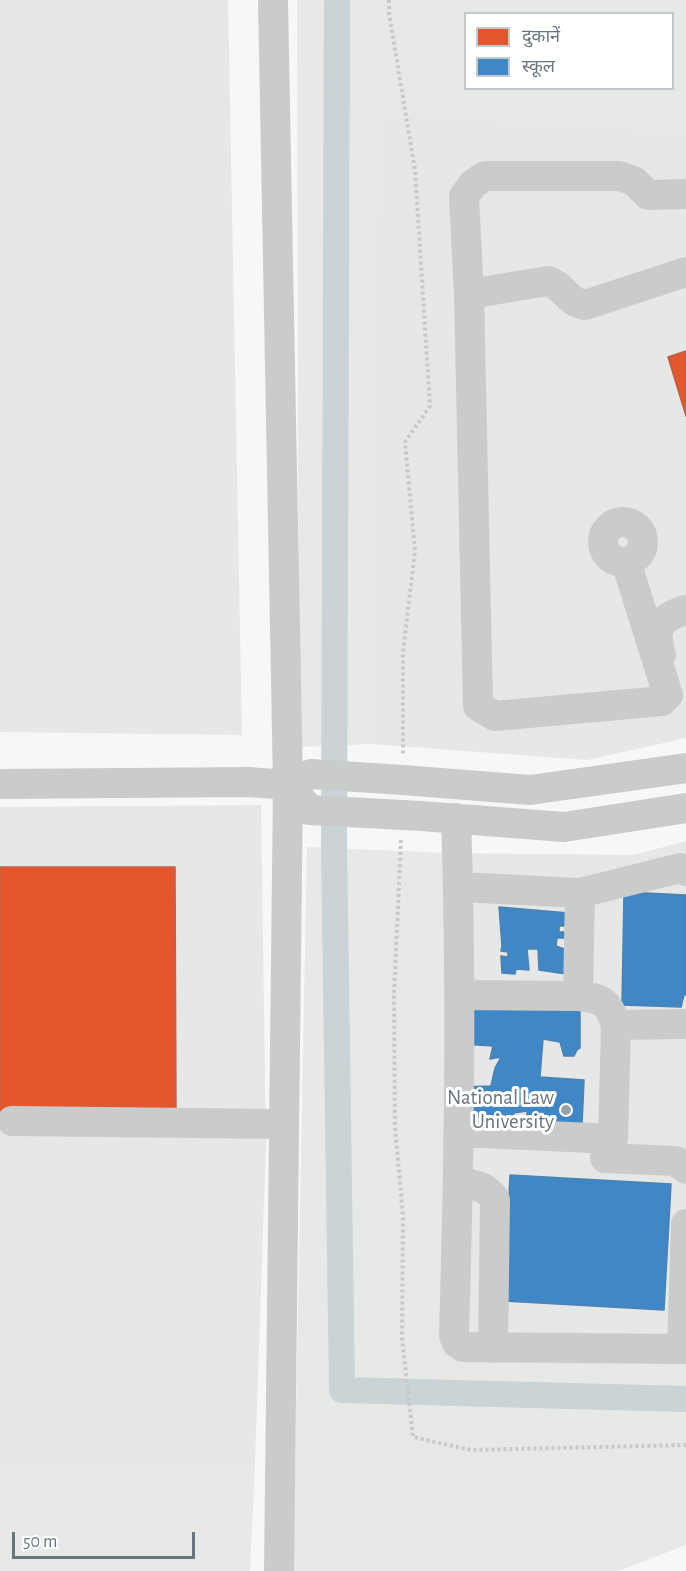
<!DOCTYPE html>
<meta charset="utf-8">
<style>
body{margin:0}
#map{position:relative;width:686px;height:1571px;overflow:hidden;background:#f7f7f7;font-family:"Alegreya Sans","Noto Sans Devanagari",sans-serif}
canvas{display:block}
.legend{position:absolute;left:464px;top:12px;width:210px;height:78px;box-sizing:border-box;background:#fff;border:2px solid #c2c8cc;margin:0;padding:8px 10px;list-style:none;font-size:18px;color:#66757f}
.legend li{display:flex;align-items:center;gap:12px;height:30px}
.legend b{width:30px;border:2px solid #c2c8cc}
.scale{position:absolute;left:12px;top:1532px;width:183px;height:27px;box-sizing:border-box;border:3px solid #66757f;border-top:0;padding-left:8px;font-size:18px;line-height:21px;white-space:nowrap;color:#66757f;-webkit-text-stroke:4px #fff;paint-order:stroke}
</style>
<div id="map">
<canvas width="686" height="1571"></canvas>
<ul class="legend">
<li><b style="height:16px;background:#e4572e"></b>दुकानें</li>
<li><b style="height:16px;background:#3f88c5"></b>स्कूल</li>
</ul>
<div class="scale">50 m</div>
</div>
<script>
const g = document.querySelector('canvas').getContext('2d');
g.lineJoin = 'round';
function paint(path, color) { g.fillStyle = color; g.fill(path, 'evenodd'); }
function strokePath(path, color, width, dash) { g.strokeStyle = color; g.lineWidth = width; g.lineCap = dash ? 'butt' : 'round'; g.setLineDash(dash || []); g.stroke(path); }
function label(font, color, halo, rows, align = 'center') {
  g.font = font + ' "Alegreya Sans",sans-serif'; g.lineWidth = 6; g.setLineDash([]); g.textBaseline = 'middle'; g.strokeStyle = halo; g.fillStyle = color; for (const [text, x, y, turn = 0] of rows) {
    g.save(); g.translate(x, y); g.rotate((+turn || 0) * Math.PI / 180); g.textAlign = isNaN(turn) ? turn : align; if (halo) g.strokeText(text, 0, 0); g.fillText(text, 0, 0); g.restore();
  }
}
paint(new Path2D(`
 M0 0H228L242 735 0 732Z
 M377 113 686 131V738L587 760 371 744Z
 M261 805 266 1145 255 1464 0 1469V807Z
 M686 841V1368L444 1365 448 853 634 855Z`), '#e6e7e7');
paint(new Path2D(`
 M297 0H686V131L377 114 371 744 299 747ZM466 14H672V88H466Z
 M307 847 448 853 444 1364 686 1368V1545L618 1571H293Z
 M255 1464 250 1571H0V1469Z`), '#e6e9e5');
const shops = new Path2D(`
 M686 351V416L668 357Z
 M0 867H175L176 1113 0 1114Z`);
paint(shops, '#e4572e');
strokePath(shops, '#be6046', 1.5);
const schools = new Path2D(`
 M624 892 686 895V995H684L681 1007 622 1005Z
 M499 907 569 913V926H559V932H568V938H557L556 946 567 950 566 974 539 970 538 949H527L529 970 516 969 515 974 502 973 501 956 508 957V952L501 951 502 946Z
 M470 1002 580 1006V1048L577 1050 574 1056H564L560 1042 543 1039 540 1077 584 1080 582 1125 527 1122V1111L514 1113 511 1122 463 1119V1087L491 1086 495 1068 501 1057 490 1059 493 1046 463 1044Z
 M510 1175 671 1184 664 1310 504 1301Z`);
paint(schools, '#3f88c5');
strokePath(schools, '#4b82b0', 1.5);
strokePath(new Path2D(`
 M337 0 334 845 342 1390 686 1399`), '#cad3d5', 26);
strokePath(new Path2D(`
 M389 0V13L415 170 430 406 405 442 415 551 403 652V755
 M401 840 394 994 395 1126 403 1217 402 1338 413 1437 471 1450 686 1445`), '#c8c9ca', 4, [3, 3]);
strokePath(new Path2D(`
 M273 0 288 785 279 1571
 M469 294 548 281C563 285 568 303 585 305L686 272
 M603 542a20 20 0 1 1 40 0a20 20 0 1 1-40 0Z
 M626 562 668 695 662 701 495 716 478 706 469 294 464 196 473 184 485 176H619L634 181 648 195 686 194
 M661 655C653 628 659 618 686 610
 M0 784 248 782 288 785 311 774 403 780 530 790 686 768
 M288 785 310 810 421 816 564 827 686 808
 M456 818C462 991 459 1163 454 1336L457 1343 463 1347 686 1349
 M459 887 580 893 680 868 686 871
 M460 995 578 996
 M616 1025 686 1024
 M12 1121 283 1124
 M460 1132 613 1139 616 1025C608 1002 603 998 578 996L580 893
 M605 1158 676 1161 686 1169
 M458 1183C474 1184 487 1186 495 1200L493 1348
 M682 1349 686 1224`), '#cacccc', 30);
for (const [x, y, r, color] of [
 [566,1110,6,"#99a2a9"]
]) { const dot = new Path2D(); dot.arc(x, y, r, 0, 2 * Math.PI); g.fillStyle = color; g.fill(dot); strokePath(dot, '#fff', 2); }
label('21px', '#66757f', '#fff', [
 ["National Law",554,1098],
 ["University",554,1122]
], 'right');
</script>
